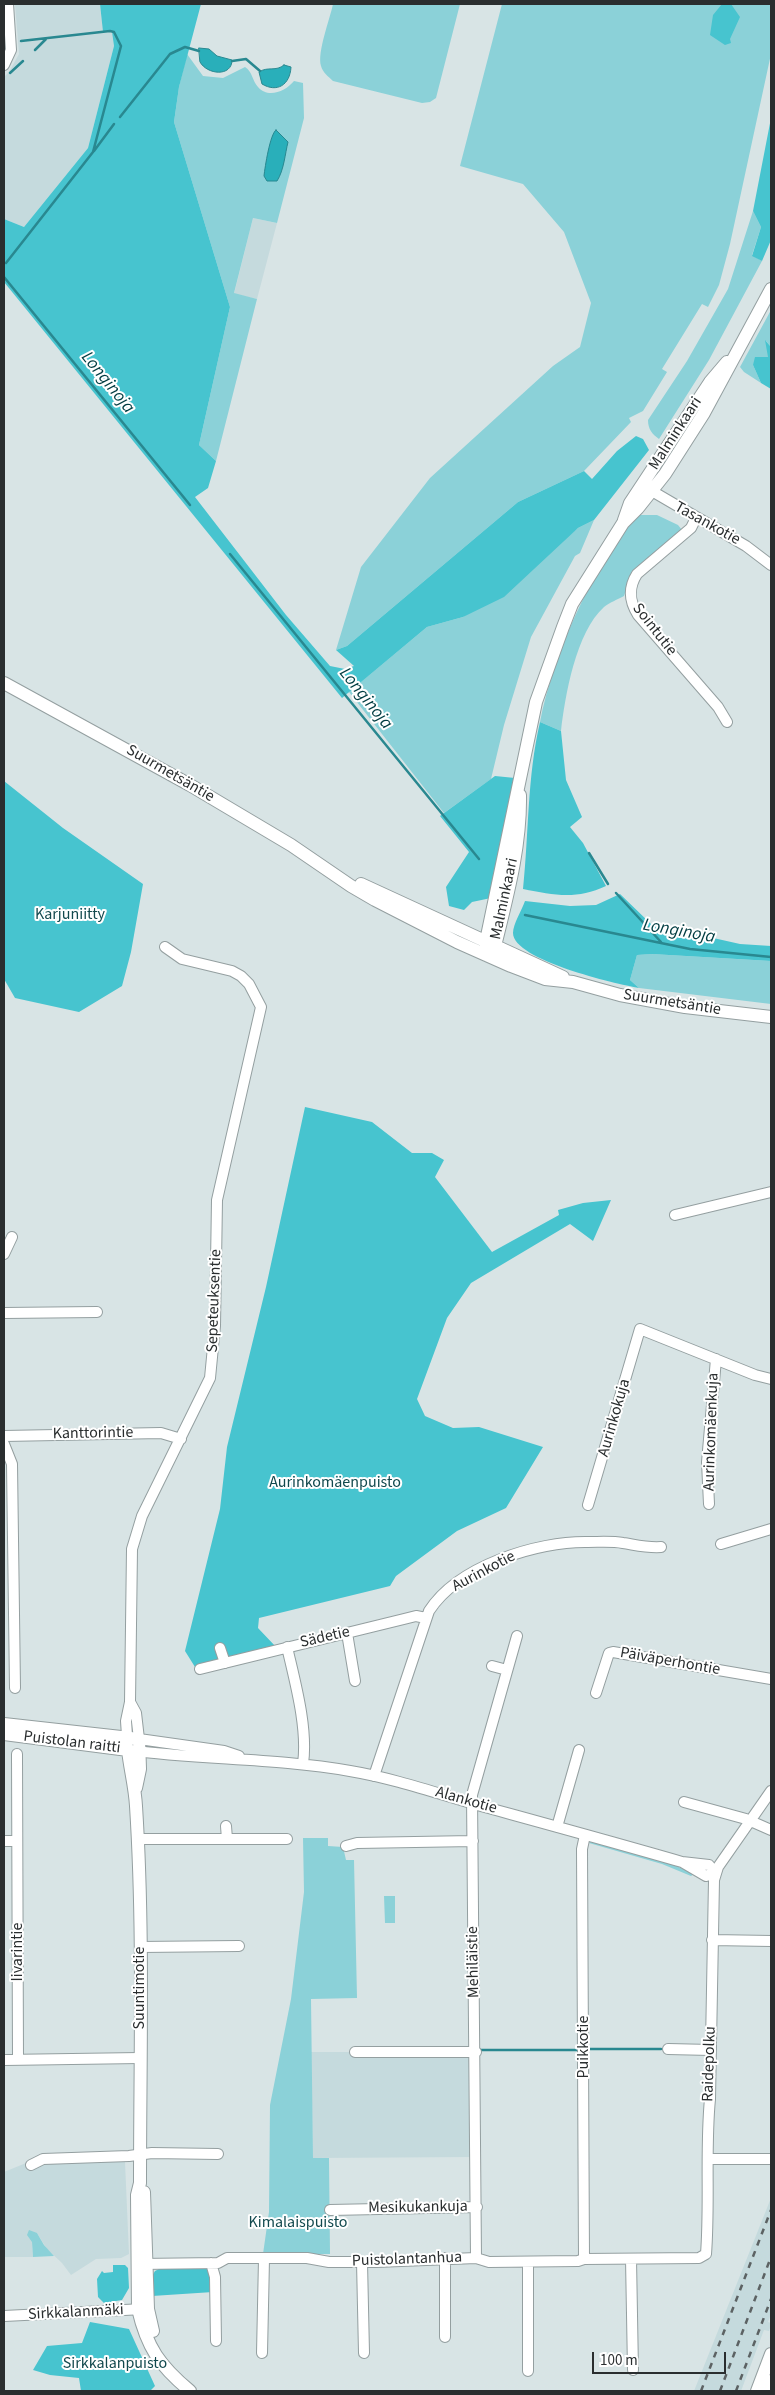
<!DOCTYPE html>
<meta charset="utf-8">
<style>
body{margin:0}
#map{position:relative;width:775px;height:2395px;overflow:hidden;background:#d8e4e5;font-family:"Source Sans 3",sans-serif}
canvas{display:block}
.frame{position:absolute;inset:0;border:5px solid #2a2e2f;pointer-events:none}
.scale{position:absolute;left:592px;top:2352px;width:134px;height:22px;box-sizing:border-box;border:2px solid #2a2e2f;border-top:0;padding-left:6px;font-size:15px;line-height:18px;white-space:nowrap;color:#2a2e2f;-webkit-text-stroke:4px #fff;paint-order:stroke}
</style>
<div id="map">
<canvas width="775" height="2395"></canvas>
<div class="frame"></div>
<div class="scale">100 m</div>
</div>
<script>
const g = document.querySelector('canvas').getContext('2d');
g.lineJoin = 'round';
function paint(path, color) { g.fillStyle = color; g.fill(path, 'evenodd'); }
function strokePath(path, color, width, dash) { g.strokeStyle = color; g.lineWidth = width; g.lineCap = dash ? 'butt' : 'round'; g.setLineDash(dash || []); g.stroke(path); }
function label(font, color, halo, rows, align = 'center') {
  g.font = font + ' "Source Sans 3",sans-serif'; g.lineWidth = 4; g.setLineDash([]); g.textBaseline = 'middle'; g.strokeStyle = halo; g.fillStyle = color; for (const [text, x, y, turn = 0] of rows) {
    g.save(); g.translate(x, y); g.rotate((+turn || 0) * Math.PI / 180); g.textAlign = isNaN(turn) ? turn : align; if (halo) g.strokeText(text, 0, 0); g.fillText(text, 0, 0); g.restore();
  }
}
paint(new Path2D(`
 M15 4H100L103 32H112L114 46 88 148 24 227 4 219V77L9 72 19 54Z
 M253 218 277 223 257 299 234 294Z
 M311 2052H351V2056L468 2057 470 2059 472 2157 313 2158Z
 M31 2161 125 2162 129 2254 121 2258 96 2259 71 2275 62 2263 47 2249 37 2233 32 2242 33 2257H4V2172Z
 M771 2198V2314L768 2322 771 2323 770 2328 769 2331 764 2330 741 2391H694Z`), '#c5dadd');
paint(new Path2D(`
 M333 4H460L436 98 430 102 422 103 333 81C328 76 323 73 321 66 317 52 330 19 333 4Z
 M502 4H771V54L730 244 719 285 708 307 702 304 662 369 667 372 643 411 629 418 631 422 584 471 518 502 347 646 336 650 361 567 430 478 553 366 580 347 591 303 564 232 523 184 460 166Z
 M187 54 203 76 223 78 245 67C253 72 252 81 258 87 268 99 286 91 294 81L303 83 304 118 277 223 253 218 234 293 257 299 216 461 199 445 230 307 174 122 179 87Z
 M753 211 761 227 752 255 762 261 709 360 659 439C652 434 648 429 648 420L687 361 728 289Z
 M771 310V347L766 341 769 358 753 365 761 383 744 372 740 367Z
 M637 515H657L678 525 682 530 632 571 624 596C618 599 609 603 604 607 576 632 565 696 561 731L540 722C553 655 592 567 637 515Z
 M594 520 580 553 575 556 531 637 504 725 491 779 444 813 349 692 427 627 463 617 578 528Z
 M652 954 771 961V1004L639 988 630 980 637 955Z
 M303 1838H328V1846L343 1847 346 1860H354L357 1998 311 1999 313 2158H329L330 2254H263L269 2212 270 2105 291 1999 304 1892Z
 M591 1841 670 1863 694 1874 691 1876 662 1864 589 1843Z
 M384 1896H395V1923H385Z
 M29 2230 37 2233 44 2245 54 2256 33 2257 32 2242 27 2235Z`), '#8bd1d8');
paint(new Path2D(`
 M100 4H201L179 87 174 122 230 307 199 445 216 461 208 488 195 497 286 615 330 666 345 669 354 666 336 650 347 646 518 502 584 471 592 479 617 451 636 436 643 439 649 450 594 520 578 528 504 597 463 617 427 627 342 698 4 282V219L24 227 88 148 114 46 112 32H103Z
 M722 4H731L740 17 730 39 731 43 725 45 710 35 713 15Z
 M771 118V240L762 261 752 256 761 227 753 211Z
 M765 340 771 347V389L761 383 753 365 755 357H768Z
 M540 722 561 731 566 780 582 817 570 827 583 843 606 886C576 900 554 895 523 889 529 832 527 778 540 722Z
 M495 776 515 778 491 898 472 902 464 910 449 906 446 887 469 852 440 816Z
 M4 781 63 828 143 884 131 952 122 986 79 1012 15 998 4 979Z
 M620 894 651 924 740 944 771 946V961L652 954 637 955 630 980 639 988C616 984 513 960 513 933 513 924 522 910 525 901L570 906 596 905Z
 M305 1107 372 1122 412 1153H432L444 1160 435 1177 492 1252 559 1215 558 1210 583 1203 611 1200 593 1241 570 1224 471 1283 447 1318 417 1399 425 1416 453 1428 479 1427 543 1447 506 1508 457 1531 396 1576 390 1586 259 1618 258 1628 276 1647 232 1657C223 1655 206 1664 195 1667L185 1651 220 1509 227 1447 266 1287Z
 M113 2265H125L128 2268 129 2288 122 2300 104 2303 98 2297 97 2279 102 2271 104 2273 113 2272Z
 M206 2267 212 2277 213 2292 152 2296 151 2278 155 2271 161 2268Z
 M90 2322 129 2329 155 2386 150 2391H81L79 2378 50 2375 33 2370 47 2346 82 2343Z`), '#47c4cf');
const water = new Path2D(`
 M199 48 209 49 217 56 232 60C232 77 207 75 200 62Z
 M284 65 291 67C290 85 277 93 262 84L259 72C268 66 276 72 284 65Z
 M276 130 288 142C285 154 284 170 277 181H267L264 176C265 167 270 134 276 130Z`);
paint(water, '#29afba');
strokePath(water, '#298890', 1);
strokePath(new Path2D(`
 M35 50 46 39
 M232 61 246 59 260 71
 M10 73 23 61
 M120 117 170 54 185 47 199 51
 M94 151 114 124
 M6 263 93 152 121 46 114 32 110 31 21 41
 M4 277 190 505
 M230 554 479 859
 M589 853 608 884
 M616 893 661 942
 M525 915 690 949 771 957
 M590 2049H661
 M480 2050H579`), '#298890', 2.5);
const minor = new Path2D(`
 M4 65 11 50 8 4
 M645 487 746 546 771 565
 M696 518 691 528 637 574C628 588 629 601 638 615L718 707 727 722
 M165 947 182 959 232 971 241 976 249 984 261 1007 217 1200 215 1326 210 1378 142 1516 132 1549 130 1702 126 1721 128 1750C202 1760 276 1758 350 1771 392 1778 433 1792 474 1804 543 1823 613 1842 682 1862L709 1865 715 1873
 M675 1215 771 1192
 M4 1254 12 1237
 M4 1313 97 1312
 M4 1436 161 1433 181 1439
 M4 1444 12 1464 15 1688
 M709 1504 707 1462 716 1359
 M588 1505 640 1329 755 1375 771 1379
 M721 1544 771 1529
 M347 1633 355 1681
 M287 1647C295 1682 308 1728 303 1764
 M220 1648 225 1663
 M492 1666 507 1670
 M200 1669 404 1619 416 1616 426 1618
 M596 1693 609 1653 613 1652 771 1679
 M130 1702 136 1713 139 1739 224 1751 239 1756
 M17 1754 18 2060
 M374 1776 429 1611C458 1566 537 1541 588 1542 600 1542 612 1541 623 1543 636 1545 647 1548 661 1547
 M684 1802 746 1819 771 1830
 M226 1826 227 1839
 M557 1827 579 1750
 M138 1839H287
 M4 1841H17
 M346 1846 357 1843 473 1841
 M682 1862 706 1876 715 1873
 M712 1940 771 1941
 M140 1947 239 1946
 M668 2049 711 2050
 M355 2052H476
 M4 2060 140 2058
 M709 2159H771
 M31 2165 43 2159 129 2156 152 2153 218 2154
 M330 2210 477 2207
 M445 2258V2337
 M476 2258 472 1795 517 1636
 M584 2259 582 1849 585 1835
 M631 2259 633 2370
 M362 2262 364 2353
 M528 2262V2371
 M211 2263 215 2277 216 2341
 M140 2264 218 2263 227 2258H307L329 2262H376L476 2258 489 2262 578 2261 584 2259 699 2258 706 2254C710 2202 705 2150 710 2099L714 1880 718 1867 771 1791
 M4 2316 144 2309
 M262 2353 264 2259`);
const major = new Path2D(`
 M624 520 630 503 710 382 727 362
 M4 683 190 785 291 845 351 886 375 900 457 942 511 966 545 979 573 982 620 995 685 1007 771 1017
 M361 884 563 977
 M490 951 495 946C507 897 521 846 520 795
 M486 955V941L536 702 563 627 572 604 623 523 638 508 665 474 704 413 771 289
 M4 1724 139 1739 140 1769 136 1788
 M4 1734 128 1750C130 1769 135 1787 136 1806 144 1931 140 2058 140 2183L137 2195 138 2309C147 2348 160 2366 190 2391
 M144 2192 148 2309 153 2331
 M757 2391 771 2354
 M767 2391 771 2381`);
strokePath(minor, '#949fa0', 12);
strokePath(major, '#949fa0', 14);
strokePath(minor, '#fff', 10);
strokePath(major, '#fff', 12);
strokePath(new Path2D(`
 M701 2391 771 2210
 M720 2391 771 2257
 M736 2391 771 2299`), '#5c6263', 2.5, [6, 6]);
label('16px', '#2a2e2f', '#fff', [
 ["Malminkaari",676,434,-57],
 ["Tasankotie",707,524,29],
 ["Sointutie",654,630,52],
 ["Suurmetsäntie",170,774,30],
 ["Malminkaari",505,899,-78],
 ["Suurmetsäntie",672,1003,9],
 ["Sepeteuksentie",215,1301,-88],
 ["Aurinkokuja",615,1418,-74],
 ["Aurinkomäenkuja",712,1432,-88],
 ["Kanttorintie",93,1434,-1],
 ["Aurinkotie",484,1572,-28],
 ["Sädetie",325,1638,-13],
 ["Päiväperhontie",670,1662,10],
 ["Puistolan raitti",72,1743,7],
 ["Alankotie",466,1801,16],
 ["Iivarintie",18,1952,-90],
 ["Mehiläistie",474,1962,-91],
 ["Suuntimotie",140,1988,-90],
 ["Puikkotie",584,2047,-90],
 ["Raidepolku",710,2064,-88],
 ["Mesikukankuja",418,2208,-1],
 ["Puistolantanhua",407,2260,-2],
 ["Sirkkalanmäki",76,2313,-3]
]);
label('16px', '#12494e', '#fff', [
 ["Karjuniitty",70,915],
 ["Aurinkomäenpuisto",335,1483],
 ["Kimalaispuisto",298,2223],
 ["Sirkkalanpuisto",115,2364]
]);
label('italic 18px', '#003c41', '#fff', [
 ["Longinoja",107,383,51],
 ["Longinoja",365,699,51],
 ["Longinoja",679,932,10]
]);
</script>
